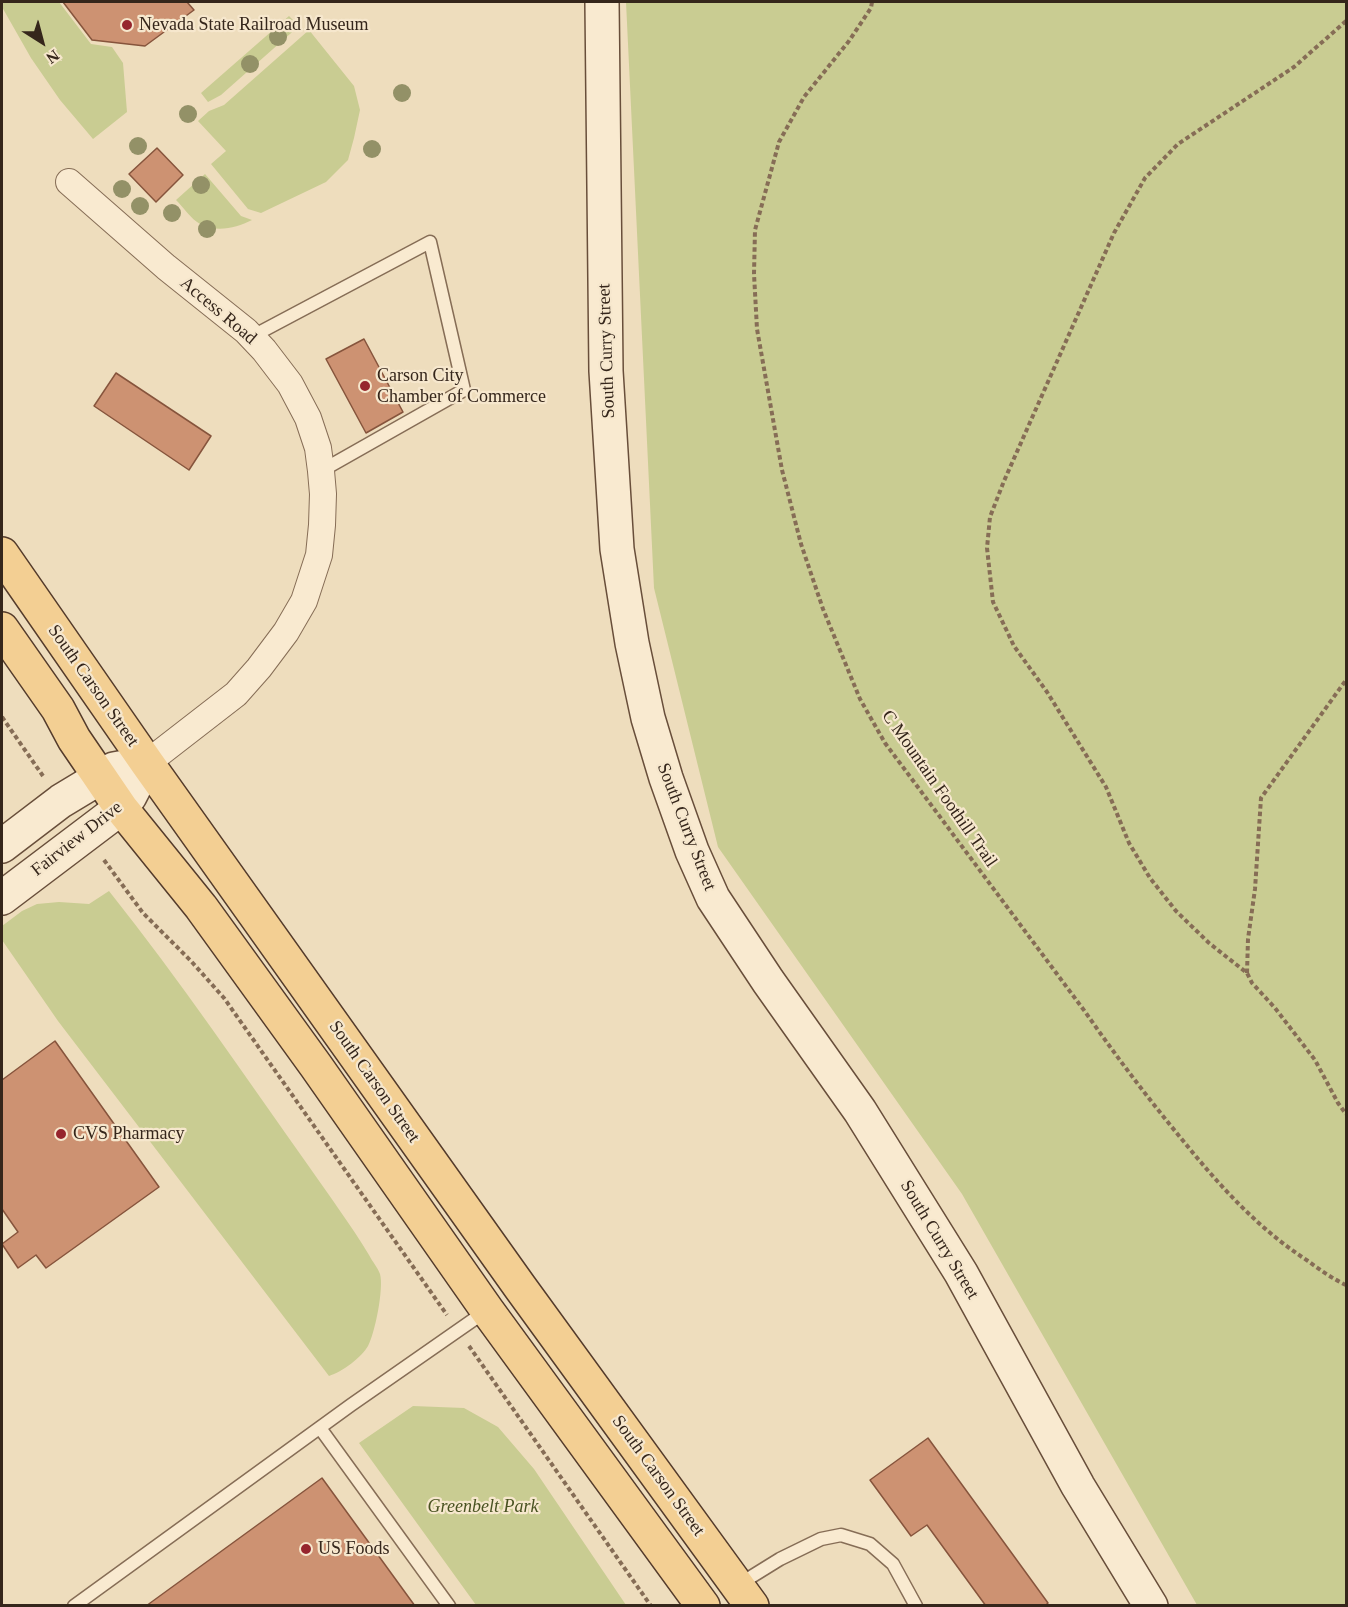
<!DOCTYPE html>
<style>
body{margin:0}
#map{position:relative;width:1348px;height:1607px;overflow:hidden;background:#eeddbd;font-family:"Times New Roman",serif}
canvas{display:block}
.frame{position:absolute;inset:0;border:3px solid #35261b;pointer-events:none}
.north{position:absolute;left:12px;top:12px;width:60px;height:60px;-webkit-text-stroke:4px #f6e7cd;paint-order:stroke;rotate:144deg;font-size:16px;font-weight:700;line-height:24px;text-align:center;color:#35261b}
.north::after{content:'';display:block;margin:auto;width:21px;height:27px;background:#35261b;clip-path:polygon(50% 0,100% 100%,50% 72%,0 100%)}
</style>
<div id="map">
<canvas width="1348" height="1607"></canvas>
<div class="frame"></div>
<div class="north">N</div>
</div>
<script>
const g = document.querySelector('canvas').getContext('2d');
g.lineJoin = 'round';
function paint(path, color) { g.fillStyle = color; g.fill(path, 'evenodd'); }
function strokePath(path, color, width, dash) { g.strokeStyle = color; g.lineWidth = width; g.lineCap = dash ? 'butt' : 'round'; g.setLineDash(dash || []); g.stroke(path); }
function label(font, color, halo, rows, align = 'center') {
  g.font = font + ' "Times New Roman",serif'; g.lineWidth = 4.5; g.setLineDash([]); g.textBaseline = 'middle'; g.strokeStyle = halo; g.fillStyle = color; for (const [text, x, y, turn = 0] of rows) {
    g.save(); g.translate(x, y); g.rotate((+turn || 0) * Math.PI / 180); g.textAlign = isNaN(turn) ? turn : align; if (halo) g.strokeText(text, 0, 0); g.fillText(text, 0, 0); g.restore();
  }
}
paint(new Path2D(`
 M2 2H59L91 44 112 47 123 63 127 112 93 139 60 100 31 58 2 7Z
 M626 2H1346V1605H1197L962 1194 718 847 654 588Z
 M289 16 299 26 221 95 208 102 201 93Z
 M309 30 354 86 360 110 354 138 348 160 326 182 261 213 248 209 211 164 226 151 198 121 209 111 224 105Z
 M205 174 241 216 252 220C236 228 217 233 200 224 191 219 183 207 176 200Z
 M109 891C180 980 244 1075 310 1168 330 1197 351 1225 369 1255 372 1261 378 1268 380 1274 384 1288 375 1333 368 1346 362 1357 342 1372 329 1376L58 1021 2 940V926L22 911 37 904 59 902 89 904Z
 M413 1406 464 1408 498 1427 534 1469 626 1605H476L359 1443Z`), '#c9cc92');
const building = new Path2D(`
 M63 2H187L194 10 145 46 92 40Z
 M157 148 183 175 156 202 129 174Z
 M364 339 403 412 366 433 326 359Z
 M116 373 211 436 189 470 94 406Z
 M55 1041 159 1187 46 1268 36 1255 18 1268 2 1244 18 1232 2 1209V1080Z
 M928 1438 1048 1603 1045 1606H986L927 1525 911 1536 870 1480Z
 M322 1478 415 1606H146Z`);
paint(building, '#cd9272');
strokePath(building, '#86543c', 1.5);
const lane = new Path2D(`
 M251 337 430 242 464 390 321 471
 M320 1428 449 1606
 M738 1585 780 1559 821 1539 841 1535 870 1544 893 1564 916 1606
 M74 1606 351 1405 486 1311`);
const street = new Path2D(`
 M69 182 166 267 246 331 264 350 290 384 308 418 318 448 321 471 323 494 322 525 319 555 304 601 286 632 259 668 236 694 147 763`);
const secondary = new Path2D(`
 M602 2 606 371 617 549 632 643 648 718 666 778 692 851 713 898 768 981 860 1111 961 1273 1078 1486 1151 1606
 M2 846 61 801 114 769 147 763
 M2 898 121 808 130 796 147 763`);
const primary = new Path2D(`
 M2 554 147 763 520 1287 752 1606
 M2 629 58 709 74 739 121 808 201 907 316 1066 487 1310 703 1606`);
strokePath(lane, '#866d56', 15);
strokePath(street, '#866d56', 28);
strokePath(secondary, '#684e3a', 36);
strokePath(primary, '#543b2b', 36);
strokePath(new Path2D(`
 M872 2 871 8 849 41 804 97 779 142 755 230 754 274 757 329 782 470 801 544 823 609 860 699 885 743 1086 1013C1116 1056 1147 1097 1180 1137 1218 1184 1257 1228 1308 1261 1320 1270 1333 1279 1346 1285
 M1346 21 1294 67 1178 144 1145 178 1114 233 1004 481 990 517 987 548 993 602 1014 646 1047 692 1106 787 1129 843 1150 878 1176 911 1209 943 1247 973 1252 983 1275 1008 1315 1060 1338 1103 1346 1114
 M2 717 43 776
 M104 860 143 913 191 961 224 998 447 1315
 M1247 973 1248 939 1255 889 1261 798 1346 680
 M469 1346 651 1606`), '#866d56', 4, [4.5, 3]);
strokePath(lane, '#f9ead0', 12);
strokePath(street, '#f9ead0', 26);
strokePath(secondary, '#f9ead0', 33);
strokePath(primary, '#f3cf93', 33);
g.fillStyle = '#939167';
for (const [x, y] of [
 [278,37],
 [250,64],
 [402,93],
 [188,114],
 [138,146],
 [372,149],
 [201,185],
 [122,189],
 [140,206],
 [172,213],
 [207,229]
]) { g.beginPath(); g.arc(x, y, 9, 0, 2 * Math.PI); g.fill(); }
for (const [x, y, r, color] of [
 [127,25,6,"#96252d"],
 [365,386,6,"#96252d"],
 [61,1134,6,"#96252d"],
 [306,1549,6,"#96252d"]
]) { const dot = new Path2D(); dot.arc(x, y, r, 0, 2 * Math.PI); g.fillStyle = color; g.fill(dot); strokePath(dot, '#f6e7cd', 2); }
label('18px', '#35261b', '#f6e7cd', [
 ["Nevada State Railroad Museum",139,25],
 ["Carson City",377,376],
 ["Chamber of Commerce",377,397],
 ["CVS Pharmacy",73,1134],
 ["US Foods",318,1549]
], 'left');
label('18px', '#35261b', '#f6e7cd', [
 ["Access Road",218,311,40],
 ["South Curry Street",607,351,-92],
 ["South Carson Street",93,686,55],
 ["C Mountain Foothill Trail",939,789,55],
 ["South Curry Street",686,827,69],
 ["Fairview Drive",77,839,-38],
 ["South Carson Street",374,1082,55],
 ["South Curry Street",939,1240,59],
 ["South Carson Street",658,1476,54]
]);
label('italic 18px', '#495221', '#f6e7cd', [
 ["Greenbelt Park",483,1507]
]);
</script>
